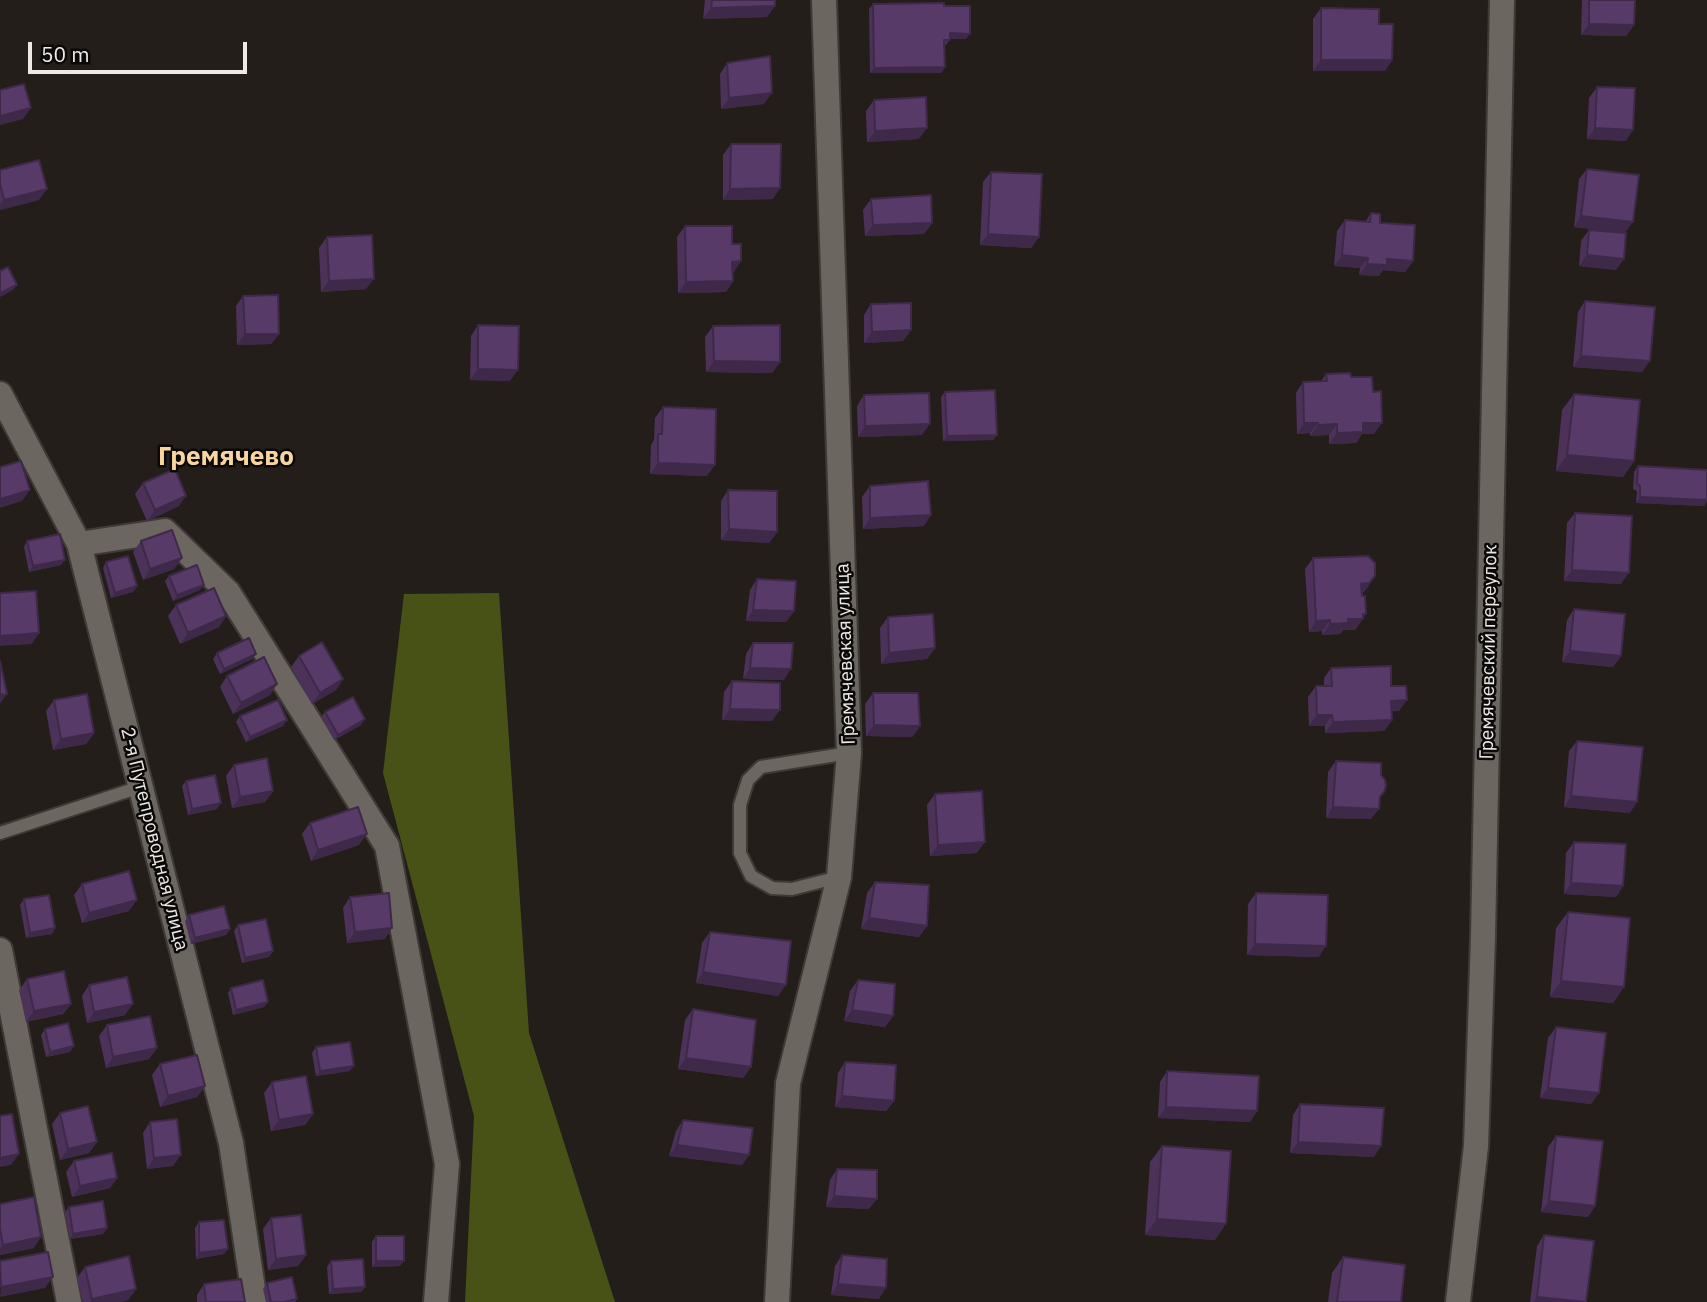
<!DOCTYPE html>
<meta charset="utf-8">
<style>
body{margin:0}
#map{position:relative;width:1707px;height:1302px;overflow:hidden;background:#241e1a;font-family:"IBM Plex Sans",sans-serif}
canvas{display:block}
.scale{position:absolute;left:28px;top:42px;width:219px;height:32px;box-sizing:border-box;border:4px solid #ede9e6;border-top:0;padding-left:9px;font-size:21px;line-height:24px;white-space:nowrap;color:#ede9e6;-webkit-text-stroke:5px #0b0907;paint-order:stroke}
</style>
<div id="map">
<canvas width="1707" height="1302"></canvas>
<div class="scale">50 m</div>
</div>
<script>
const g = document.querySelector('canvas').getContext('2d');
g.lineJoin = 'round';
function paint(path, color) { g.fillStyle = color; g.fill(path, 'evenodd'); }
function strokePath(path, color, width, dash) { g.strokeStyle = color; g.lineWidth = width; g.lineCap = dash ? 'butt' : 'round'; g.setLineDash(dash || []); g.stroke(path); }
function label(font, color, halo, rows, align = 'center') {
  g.font = font + ' "IBM Plex Sans",sans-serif'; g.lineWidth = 5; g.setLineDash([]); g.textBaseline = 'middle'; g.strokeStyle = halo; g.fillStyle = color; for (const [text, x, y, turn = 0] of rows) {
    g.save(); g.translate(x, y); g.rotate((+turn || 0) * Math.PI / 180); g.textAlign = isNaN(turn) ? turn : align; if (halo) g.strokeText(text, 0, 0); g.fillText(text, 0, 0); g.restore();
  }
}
paint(new Path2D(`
 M499 593 529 1033 615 1302H465L474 1116 383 773 404 594Z`), '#485216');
const lane = new Path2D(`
 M0 833 140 787
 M839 877 792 889 772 888 751 876 740 853V805L748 780 761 767 849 753`);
const street = new Path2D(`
 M0 394 79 544 231 1143 255 1302
 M79 544 165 531 228 592 387 846 447 1164 436 1302
 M0 950 69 1302
 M777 1302 788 1083 839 877 849 753 824 0
 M1458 1302 1476 1146 1483 937 1502 0`);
strokePath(lane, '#3e3a37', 16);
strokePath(street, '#3e3a37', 28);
strokePath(lane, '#6c6661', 12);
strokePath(street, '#6c6661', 24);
paint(new Path2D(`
 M705 0H775V6L767 17 703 19Z
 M1582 0H1635L1634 25 1626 36 1581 35Z
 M873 4 944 6 966 39H950L946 45H945V67L941 73H870L869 9Z
 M1321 8 1379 24 1392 60 1385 71H1313V19Z
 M727 63 764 104 721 109 720 74Z
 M1597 87 1626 141 1587 139 1589 98Z
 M874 100 919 139 867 142 866 111Z
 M731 144 773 199 723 200V155Z
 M1587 169 1625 233 1616 270 1579 266 1581 241 1589 230 1617 232 1574 227 1579 179Z
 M0 170 39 200 0 210Z
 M991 172 1039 237 1031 248 980 245 983 182Z
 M871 199 932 223 924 234 865 236 863 210Z
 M1371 213 1413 261 1405 272 1383 270 1379 276 1359 275 1360 268 1334 266 1337 231 1345 220 1365 222Z
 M685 226 732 244 733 281 726 292 678 293 677 237Z
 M327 237 366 289 321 292 319 248Z
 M243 296 279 334 271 344 237 345 236 306Z
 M1585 301 1642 372 1573 367 1578 312Z
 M871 304 911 330 903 341 864 343V315Z
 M478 325 510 381 470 380 471 336Z
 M713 326 780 362 772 373 706 372 705 337Z
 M1326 374 1351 377 1374 434H1362L1356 443 1329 444V435L1310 436V433L1297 434 1296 393 1303 382 1321 381Z
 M945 392 997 435 993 440 943 441 941 397Z
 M1574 394 1634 461 1623 477 1556 471 1562 410Z
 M864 395 922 435 858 437 857 406Z
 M663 407 707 476 650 474 651 445 654 440 655 418Z
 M1638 466 1707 470V501L1704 506 1636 503 1637 491 1633 489 1634 472Z
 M143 483 179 506 147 521 135 494Z
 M870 486 924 526 863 529 862 497Z
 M728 490 777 532 769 543 721 540V501Z
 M1575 513 1621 584 1564 581 1567 523Z
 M27 541 61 565 29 572 24 547Z
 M141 541 182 558 174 569 143 580 133 552Z
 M1313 558 1368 587 1362 594 1366 614 1355 630H1343L1340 634 1322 635V631L1309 632 1305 569Z
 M106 562 137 586 133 592 111 598 103 568Z
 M169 576 200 590 173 601 165 581Z
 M757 579 794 611 786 622 746 621 750 590Z
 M176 605 226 616 219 627 180 644 168 616Z
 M1574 609 1621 656 1613 667 1562 662 1567 620Z
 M888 617 935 648 927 659 881 664 880 628Z
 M753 643 784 680 743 679 746 654Z
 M217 653 256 654 252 659 220 674 213 659Z
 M299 656 343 679 336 690 312 704 291 667Z
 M1331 668 1391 686 1399 711H1392V720L1384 731 1325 733V726H1309L1308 697 1316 686H1324V678Z
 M227 676 277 684 270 695 233 714 220 687Z
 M732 681 772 721 722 720 724 692Z
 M873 693 920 726 912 737 866 736 865 704Z
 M54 700 94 733 86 744 53 750 46 711Z
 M325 712 361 725 334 740 321 717Z
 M240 716 283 726 246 742 236 722Z
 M1577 741 1630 813 1564 807 1569 751Z
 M1336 761 1379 799 1371 819 1326 818 1328 772Z
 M234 765 273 791 265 802 232 808 226 776Z
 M186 781 217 809 188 815 182 786Z
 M935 794 977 853 930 856 927 805Z
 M310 823 359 845 311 861 302 834Z
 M1574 842 1623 886 1616 897 1564 894 1566 853Z
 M875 882 927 926 919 937 861 929 867 893Z
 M82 884 129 911 82 923 74 895Z
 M1256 893 1319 957 1247 955 1248 904Z
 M350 897 385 939 347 943 343 908Z
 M24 899 55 928 52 934 26 938 20 905Z
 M1568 912 1624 987 1613 1003 1550 997 1556 928Z
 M189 915 230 929 226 935 191 944 185 921Z
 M238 925 273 951 269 957 242 963 234 931Z
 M710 932 778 996 696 983 702 943Z
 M27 979 71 1004 63 1014 26 1022 19 990Z
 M858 980 893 1016 885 1027 844 1021 850 991Z
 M89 985 125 1015 87 1023 82 996Z
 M231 988 268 1002 264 1007 233 1015 228 993Z
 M693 1009 751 1067 743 1078 678 1069 685 1020Z
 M107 1025 157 1048 149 1059 106 1068 99 1036Z
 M1556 1027 1599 1093 1591 1104 1540 1098 1548 1038Z
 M45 1029 70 1052 46 1057 41 1035Z
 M316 1047 350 1071 316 1076 312 1053Z
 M845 1062 894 1101 886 1111 835 1107 838 1073Z
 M160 1064 205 1086 197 1097 160 1107 152 1075Z
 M1167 1071 1257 1111 1250 1122 1158 1118 1160 1082Z
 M272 1082 313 1114 305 1125 271 1131 264 1093Z
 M1300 1104 1374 1157 1290 1153 1293 1115Z
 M60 1113 97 1142 89 1153 60 1160 52 1124Z
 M683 1120 749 1155 742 1165 669 1156 676 1131Z
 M150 1122 173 1166 147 1169 143 1133Z
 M1556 1136 1595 1206 1588 1217 1541 1212 1548 1147Z
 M1162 1146 1215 1240 1145 1235 1150 1162Z
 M74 1161 117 1178 110 1188 72 1197 66 1172Z
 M837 1169 869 1209 826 1207 830 1180Z
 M0 1204 34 1248 0 1255Z
 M69 1207 107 1228 103 1234 70 1239 65 1212Z
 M271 1218 306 1255 298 1266 268 1270 263 1229Z
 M199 1222 224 1254 196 1259 195 1228Z
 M1544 1235 1586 1302H1530L1537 1246Z
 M376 1236 400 1266 372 1267V1242Z
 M842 1255 879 1299 831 1295 835 1266Z
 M1343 1257 1401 1302H1328L1332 1273Z
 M331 1261 365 1287 361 1292 329 1294 327 1267Z
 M85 1267 136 1289 128 1300 120 1302H83L77 1278Z
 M267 1283 297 1299 295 1302H266L263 1289Z
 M204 1284 245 1302H197V1295Z`), '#4c3259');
paint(new Path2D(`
 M775 6 767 17 703 19 711 8Z
 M1589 24 1634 25 1626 36 1581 35Z
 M950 33 970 34 966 39H946Z
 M1321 60H1392L1385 71H1313Z
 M945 67 941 73H870L874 68Z
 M772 93 764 104 721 109 729 98Z
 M31 108 23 119 0 125V116Z
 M927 128 919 139 867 142 875 131Z
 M1595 128 1633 130 1626 141 1587 139Z
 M780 188 773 199 723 200 730 189Z
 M47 189 39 200 0 210V205L4 200Z
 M1581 216 1633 222 1625 233 1574 227Z
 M932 223 924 234 865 236 873 225Z
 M988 234 1039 237 1031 248 980 245Z
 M1342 255 1368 258 1360 268 1334 266Z
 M1587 255 1624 259 1616 270 1579 266Z
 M1387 259 1413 261 1405 272 1383 270 1379 276 1359 275 1367 264Z
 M741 261 734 272 725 273 732 262Z
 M374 279 366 289 321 292 329 281Z
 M733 281 726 292 678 293 686 282Z
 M17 285 13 290 0 297V293Z
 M911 330 903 341 864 343 872 332Z
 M245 334H279L271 344 237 345Z
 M1581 356 1650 361 1642 372 1573 367Z
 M714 361 780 362 772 373 706 372Z
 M478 369 518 370 510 381 470 380Z
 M1304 423H1318L1310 433 1297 434Z
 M1363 423H1382L1374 434H1362L1356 443 1329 444 1337 433Z
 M930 424 922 435 858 437 865 426Z
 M1337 424 1329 435 1310 436 1318 425Z
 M997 435 993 440 943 441 947 436Z
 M1567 455 1634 461 1623 477 1556 471Z
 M658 463 715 465 707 476 650 474Z
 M30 490 22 501 0 508V499Z
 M186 496 179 506 147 521 155 510Z
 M1640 497 1707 500V501L1704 506 1636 503Z
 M931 515 924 526 863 529 870 518Z
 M729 529 777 532 769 543 721 540Z
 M182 558 174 569 143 580 150 569Z
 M65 560 61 565 29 572 33 566Z
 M1572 570 1629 573 1621 584 1564 581Z
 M1375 576 1368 587 1361 594V584Z
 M204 585 200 590 173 601 177 595Z
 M137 586 133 592 111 598 115 593Z
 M753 610 794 611 786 622 746 621Z
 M1363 614H1366L1355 630H1343L1340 634 1322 635 1330 624 1348 619Z
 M226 616 219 627 180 644 188 633Z
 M1330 620 1322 631 1309 632 1316 621Z
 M39 633 32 644 0 646V636Z
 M935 648 927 659 881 664 889 653Z
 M1570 651 1621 656 1613 667 1562 662Z
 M256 654 252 659 220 674 224 669Z
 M750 668 791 669 784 680 743 679Z
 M343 679 336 690 312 704 320 693Z
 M277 684 270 695 233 714 241 703Z
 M7 694 0 704V695Z
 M1407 700 1399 711 1384 712 1391 701Z
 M730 709 780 710 772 721 722 720Z
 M1317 715H1332L1325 726H1309Z
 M365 719 361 725 334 740 338 735Z
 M287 720 283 726 246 742 250 737Z
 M1392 720 1384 731 1325 733 1333 722Z
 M874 725 920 726 912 737 866 736Z
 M94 733 86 744 53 750 61 739Z
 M273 791 265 802 232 808 240 797Z
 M1571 796 1637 802 1630 813 1564 807Z
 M221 803 217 809 188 815 192 809Z
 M1333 807 1379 809 1371 819 1326 818Z
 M367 834 359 845 311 861 318 850Z
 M985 842 977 853 930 856 938 845Z
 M1571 883 1623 886 1616 897 1564 894Z
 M137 900 129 911 82 923 89 913Z
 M869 918 927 926 919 937 861 929Z
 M55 928 52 934 26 938 30 933Z
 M392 928 385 939 347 943 355 932Z
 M230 929 226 935 191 944 195 938Z
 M1255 944 1326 946 1319 957 1247 955Z
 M273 951 269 957 242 963 245 958Z
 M703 972 786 985 778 996 696 983Z
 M1561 981 1624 987 1613 1003 1550 997Z
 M268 1002 264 1007 233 1015 236 1010Z
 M71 1004 63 1014 26 1022 34 1011Z
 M133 1004 125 1015 87 1023 94 1012Z
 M852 1010 893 1016 885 1027 844 1021Z
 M74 1046 70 1052 46 1057 50 1052Z
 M157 1048 149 1059 106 1068 113 1057Z
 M686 1058 751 1067 743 1078 678 1069Z
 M354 1066 350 1071 316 1076 320 1071Z
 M205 1086 197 1097 160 1107 168 1096Z
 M1548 1088 1599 1093 1591 1104 1540 1098Z
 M842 1096 894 1101 886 1111 835 1107Z
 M1166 1107 1257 1111 1250 1122 1158 1118Z
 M313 1114 305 1125 271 1131 279 1120Z
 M97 1142 89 1153 60 1160 68 1149Z
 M1298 1142 1381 1146 1374 1157 1290 1153Z
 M677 1145 749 1155 742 1165 669 1156Z
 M19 1154 11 1165 0 1167V1158Z
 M181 1155 173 1166 147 1169 154 1158Z
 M117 1178 110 1188 72 1197 80 1186Z
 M834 1196 877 1199 869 1209 826 1207Z
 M1549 1201 1595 1206 1588 1217 1541 1212Z
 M1157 1219 1226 1224 1215 1240 1145 1235Z
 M107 1228 103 1234 70 1239 73 1234Z
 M41 1237 34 1248 0 1255V1249L3 1245Z
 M228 1249 224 1254 196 1259 199 1253Z
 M306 1255 298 1266 268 1270 276 1259Z
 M376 1261H404L400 1266 372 1267Z
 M53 1277 45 1288 0 1297 1 1287Z
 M838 1284 886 1288 879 1299 831 1295Z
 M365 1287 361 1292 329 1294 333 1289Z
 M136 1289 128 1300 120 1302H90L92 1299Z
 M1537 1297 1582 1302H1533Z`), '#3e2949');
const building = new Path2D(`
 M712 0H775V6L711 8Z
 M1589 0H1635L1634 25 1589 24Z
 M944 3V6H970V34L950 33V40H944L945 67 874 68 873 4Z
 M1321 8 1379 9V24H1393L1392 60H1321Z
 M770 56 772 93 729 98 727 63Z
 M24 84 31 108 0 116V90Z
 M1597 87 1635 88 1633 130 1595 128Z
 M926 97 927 128 875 131 874 100Z
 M731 144H781L780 188 730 189Z
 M39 160 47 189 4 200 0 184V170Z
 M1587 169 1639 175 1633 222 1581 216Z
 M991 172 1042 174 1039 237 988 234Z
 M931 195 932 223 873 225 871 199Z
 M1371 213 1380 214V223L1415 225 1413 261 1387 259V265L1367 264 1368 258 1342 255 1345 220 1370 222Z
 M685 226H732V244H741V261L732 262 733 281 686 282Z
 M1589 230 1626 233 1624 259 1587 255Z
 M372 235 374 279 329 281 327 237Z
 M8 267 17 285 0 293V271Z
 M278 295 279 334H245L243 296Z
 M1585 301 1655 307 1650 361 1581 356Z
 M911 303V330L872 332 871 304Z
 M478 325 519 326 518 370 478 369Z
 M780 325V362L714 361 713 326Z
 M1350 373 1351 377H1372L1373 392 1381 391 1382 423H1363V432L1337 433V424L1318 425V423H1304L1303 382 1327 381 1326 374Z
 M995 390 997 435 947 436 945 392Z
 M929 393 930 424 865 426 864 395Z
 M1574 394 1640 400 1634 461 1567 455Z
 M663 407 716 409 715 465 658 463V434H662Z
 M21 461 30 490 0 499V467Z
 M1638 466 1707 470V500L1640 497V486L1637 483Z
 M175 469 186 496 155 510 143 483Z
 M928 481 931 515 870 518V486Z
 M728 490 777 491V532L729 529Z
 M1575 513 1632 516 1629 573 1572 570Z
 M172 530 182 558 150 569 141 541Z
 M60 534 65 560 33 566 27 541Z
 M128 556 137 586 115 593 106 562Z
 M1368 556 1375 563V576L1369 583 1361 584 1362 596H1365L1366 614H1363V619H1348V623L1330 624V620L1316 621 1313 558Z
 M197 565 204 585 177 595 169 576Z
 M757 579 796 581 794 611 753 610Z
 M214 588 226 616 188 633 176 605Z
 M36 591 39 633 0 636V593Z
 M1574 609 1625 614 1621 656 1570 651Z
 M933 614 935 648 889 653 888 617Z
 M249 638 256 654 224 669 217 653Z
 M322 642 343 679 320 693 299 656Z
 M753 643H793L791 669 750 668Z
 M264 657 277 684 241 703 227 676Z
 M0 661 7 694 0 695Z
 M1391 666V686H1406L1407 700 1391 701 1392 720 1333 722 1332 715H1317L1316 686H1332L1331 668Z
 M732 681 780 683V710L730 709Z
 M873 693H918L920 726 874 725Z
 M87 694 94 733 61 739 54 700Z
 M353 697 365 719 338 735 325 712Z
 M278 700 287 720 250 737 240 716Z
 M1577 741 1643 747 1637 802 1571 796Z
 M267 758 273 791 240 797 234 765Z
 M1336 761 1381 763V775L1385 780 1386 786 1384 792 1380 796 1379 809 1333 807Z
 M215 775 221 803 192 809 186 781Z
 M982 791 985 842 938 845 935 794Z
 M358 807 367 834 318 850 310 823Z
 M1574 842 1626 844 1623 886 1571 883Z
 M129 871 137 900 89 913 82 884Z
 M875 882 929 885 927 926 869 918Z
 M389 893 392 928 355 932 350 897Z
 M1256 893 1328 895 1326 946 1255 944Z
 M49 895 55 928 30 933 24 899Z
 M224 906 230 929 195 938 189 915Z
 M1568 912 1630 918 1624 987 1561 981Z
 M266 919 273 951 245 958 238 925Z
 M710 932 791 941 786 985 703 972Z
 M64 971 71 1004 34 1011 27 979Z
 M127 977 133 1004 94 1012 89 985Z
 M263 980 268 1002 236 1010 231 988Z
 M858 980 895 984 893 1016 852 1010Z
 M693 1009 756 1020 751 1067 686 1058Z
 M150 1016 157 1048 113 1057 107 1025Z
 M68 1023 74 1046 50 1052 45 1029Z
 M1556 1027 1606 1033 1599 1093 1548 1088Z
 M350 1042 354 1066 320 1071 316 1047Z
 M197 1055 205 1086 168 1096 160 1064Z
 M845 1062 896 1065 894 1101 842 1096Z
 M1167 1071 1259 1076 1257 1111 1166 1107Z
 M306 1076 313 1114 279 1120 272 1082Z
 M1300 1104 1384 1108 1381 1146 1298 1142Z
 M88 1106 97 1142 68 1149 60 1113Z
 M12 1114 19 1154 0 1158V1116Z
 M177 1119 181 1155 154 1158 150 1122Z
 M683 1120 753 1128 749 1155 677 1145Z
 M1556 1136 1603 1141 1595 1206 1549 1201Z
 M1162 1146 1231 1151 1226 1224 1157 1219Z
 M112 1153 117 1178 80 1186 74 1161Z
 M837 1169 877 1170V1199L834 1196Z
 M34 1197 41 1237 3 1245 0 1228V1204Z
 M103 1201 107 1228 73 1234 69 1207Z
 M301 1215 306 1255 276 1259 271 1218Z
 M224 1220 228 1249 199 1253V1222Z
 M1544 1235 1594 1241 1586 1302 1537 1297Z
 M376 1236H404V1261H376Z
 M48 1252 53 1277 1 1287 0 1261Z
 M842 1255 887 1259 886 1288 838 1284Z
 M129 1256 136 1289 92 1299 85 1267Z
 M1343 1257 1405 1265 1401 1302H1337Z
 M363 1259 365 1287 333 1289 331 1261Z
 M292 1277 297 1299 284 1302H271L267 1283Z
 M241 1279 245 1302H206L204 1284Z`);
paint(building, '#583a68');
strokePath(building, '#3e2949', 2);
label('19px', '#ede9e6', '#0b0907', [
 ["Гремячевский переулок",1489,652,-89],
 ["Гремячевская улица",846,654,-92],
 ["2-я Путепроводная улица",154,839,76]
]);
label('bold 26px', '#f8d59f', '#0b0907', [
 ["Гремячево",226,457]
]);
</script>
